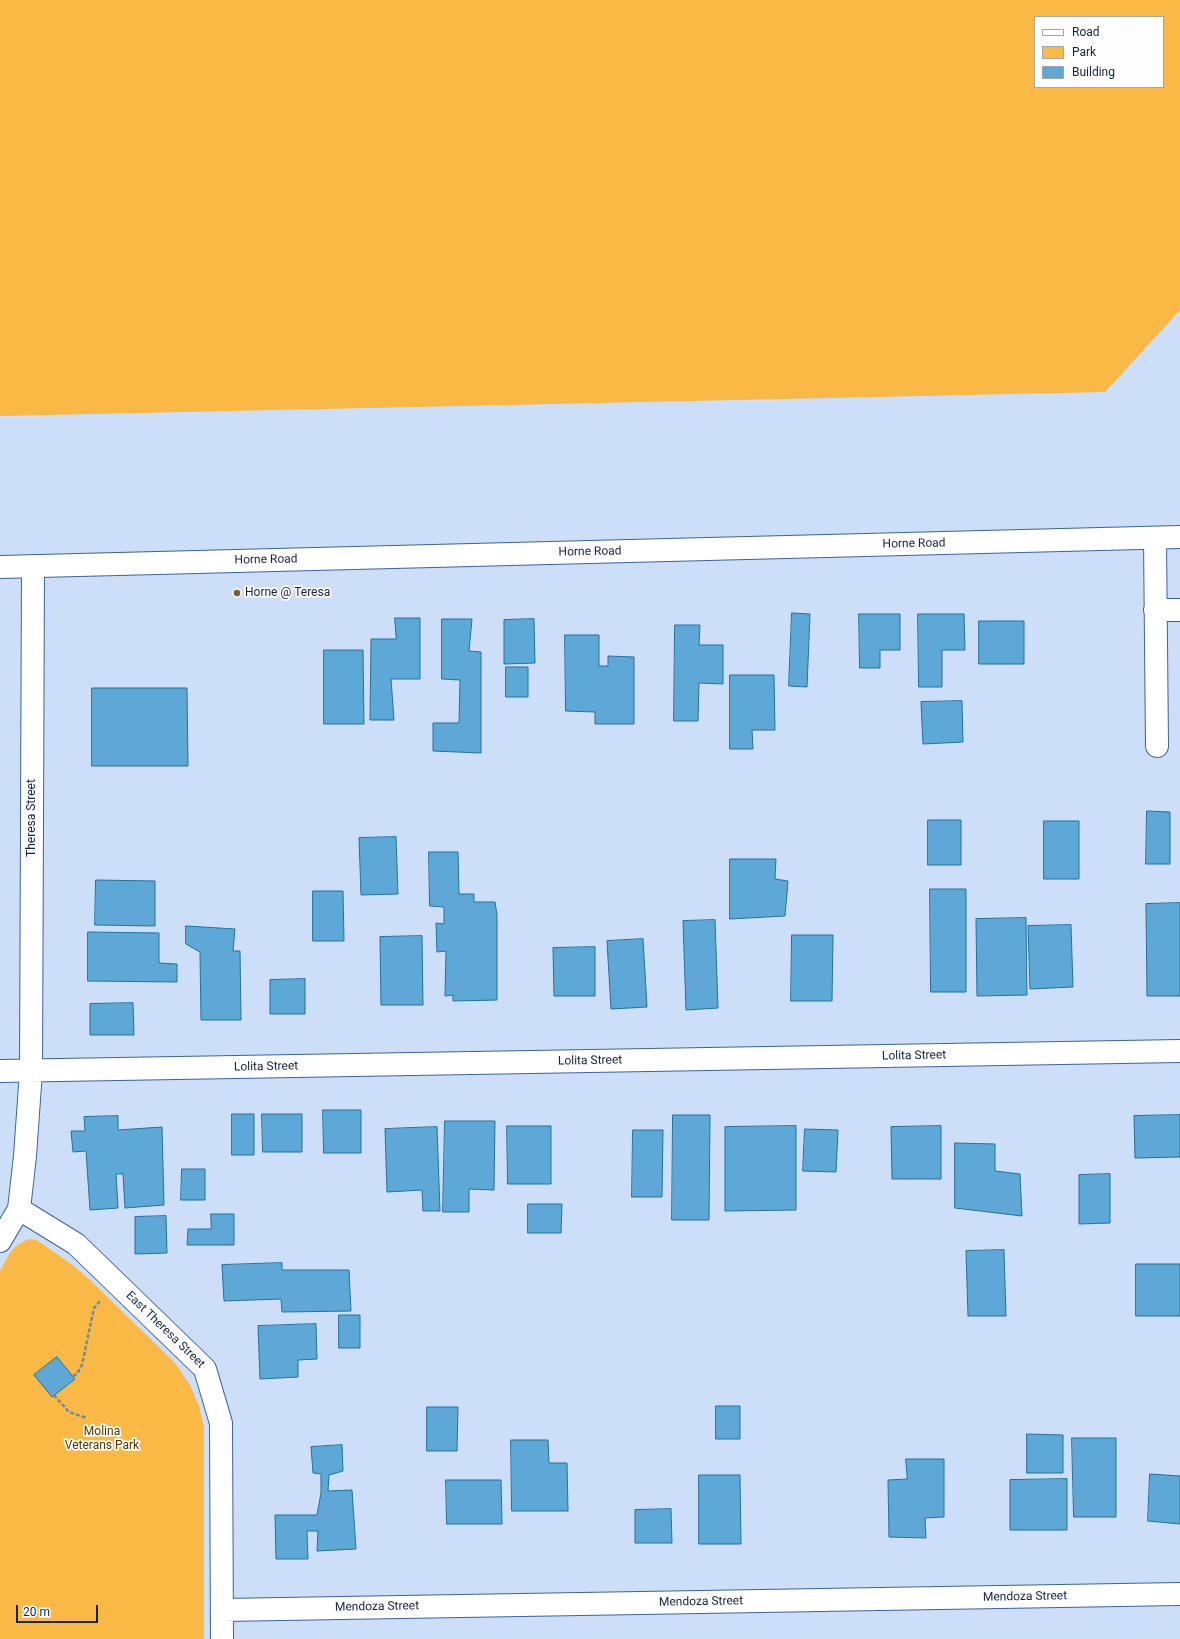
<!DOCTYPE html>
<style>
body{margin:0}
#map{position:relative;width:1180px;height:1639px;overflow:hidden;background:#ccdef8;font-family:Roboto,sans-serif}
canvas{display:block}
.legend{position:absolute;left:1034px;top:16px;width:130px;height:72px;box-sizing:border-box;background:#fdfdfd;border:1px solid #a0a7b1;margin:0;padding:5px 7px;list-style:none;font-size:12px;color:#15253e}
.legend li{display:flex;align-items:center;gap:8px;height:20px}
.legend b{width:20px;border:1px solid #a0a7b1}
.scale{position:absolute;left:16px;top:1605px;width:82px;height:18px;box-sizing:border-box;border:2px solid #15253e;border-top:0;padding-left:5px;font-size:12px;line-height:14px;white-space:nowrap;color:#15253e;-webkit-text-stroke:3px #fdfdfd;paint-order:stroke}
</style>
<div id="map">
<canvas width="1180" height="1639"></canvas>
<ul class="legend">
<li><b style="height:5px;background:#fff"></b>Road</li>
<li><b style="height:11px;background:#f9b944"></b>Park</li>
<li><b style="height:11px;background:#5ea8d8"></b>Building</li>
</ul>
<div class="scale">20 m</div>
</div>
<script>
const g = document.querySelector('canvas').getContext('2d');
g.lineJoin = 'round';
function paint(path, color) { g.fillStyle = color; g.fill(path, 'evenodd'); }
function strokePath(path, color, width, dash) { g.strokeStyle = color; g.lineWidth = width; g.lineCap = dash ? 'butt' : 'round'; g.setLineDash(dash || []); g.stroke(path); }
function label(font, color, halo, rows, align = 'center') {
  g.font = font + ' Roboto,sans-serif'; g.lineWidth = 3.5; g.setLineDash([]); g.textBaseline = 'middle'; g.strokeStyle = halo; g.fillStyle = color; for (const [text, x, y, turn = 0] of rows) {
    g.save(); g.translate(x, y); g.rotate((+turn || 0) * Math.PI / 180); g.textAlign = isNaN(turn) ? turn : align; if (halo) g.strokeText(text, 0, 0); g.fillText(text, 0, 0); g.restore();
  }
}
paint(new Path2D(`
 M0 0H1180V310L1105 392 0 416ZM1035 17H1163V87H1035Z
 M29 1239 36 1240 41 1243 74 1266 88 1278 175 1363 190 1385 199 1406 204 1427V1639H0V1271C8 1256 12 1245 29 1239Z`), '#f9b944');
const building = new Path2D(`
 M792 613 810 614 807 687 789 686Z
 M859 614H900V650H880V668H860Z
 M918 614H964L965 650H942V687H919Z
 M395 618H420V679H391L394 720H370L371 639H396Z
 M442 619H472L469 651 481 652V753L433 751V723H459L460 680 442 679Z
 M534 619 535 663 504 664V620Z
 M979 621H1024V664H979Z
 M675 625H700L699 645H723V684L699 683 698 721H674Z
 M565 635H599V666H608V656L634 657V724H595V712L566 711Z
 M324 650H363L364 724H324Z
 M506 667H528V697H506Z
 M730 675H774L775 730H752L753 749H730Z
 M92 688H187L188 766H92Z
 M962 701 963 742 923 744 921 702Z
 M1147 811 1170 812V864H1146Z
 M928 820H961V865H928Z
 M1044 821H1079V879H1044Z
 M396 837 398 894 361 895 359 838Z
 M429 852H458L459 894H474V902H495L497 915V1000L453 1001V995L445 996 446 951 437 952 436 923 444 924V907L430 906Z
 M730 859H776L775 879 788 881 785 916 730 919Z
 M96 880 155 881V926L95 925Z
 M930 889H966V992H931Z
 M313 891H343L344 941H313Z
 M1180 903V996H1147L1146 904Z
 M1026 918 1027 995 977 996 976 919Z
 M715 920 718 1008 686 1010 683 921Z
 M1071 925 1073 987 1030 989 1028 926Z
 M186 926 235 929 233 951H240L241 1020H201L200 952 186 944Z
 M88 932 159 933V963L177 964V982L88 981Z
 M792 935H833L832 1001H791Z
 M422 936 423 1005H381L380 937Z
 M643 939 647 1007 611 1009 607 941Z
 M595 947V996H554L553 948Z
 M305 979V1014H270V980Z
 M133 1003 134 1035H90V1004Z
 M323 1110H361V1153H324Z
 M232 1114H254V1155H232Z
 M262 1114H302V1152H263Z
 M673 1115H710L709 1220H672Z
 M1180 1115V1157L1135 1158 1134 1116Z
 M118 1116V1130L162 1127 164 1205 125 1208 123 1174H116L118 1208 90 1210 86 1151 73 1152 71 1131H85L84 1117Z
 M445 1121H495L494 1190 469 1189V1212H443Z
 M507 1126H551V1184H508Z
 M796 1126V1210L725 1211V1127Z
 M941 1126V1179H892L891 1127Z
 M437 1127 440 1211H423L422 1190 387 1192 385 1129Z
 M805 1129 838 1130 836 1172 803 1171Z
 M633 1130H663L662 1197H632Z
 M955 1143 995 1144V1171L1020 1174 1022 1216 955 1208Z
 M182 1169H205V1200H181Z
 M1110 1174V1223L1079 1224V1175Z
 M528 1204H562L561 1233H528Z
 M211 1214H234V1245H187L188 1229H211Z
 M166 1216 167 1253 135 1254V1217Z
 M1004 1250 1006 1316H968L966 1251Z
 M282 1263V1270H349L351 1311 282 1312 281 1299 224 1301 222 1265Z
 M1136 1264H1180V1316H1136Z
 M339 1315H360V1348H339Z
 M316 1324 317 1359 298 1360V1377L260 1379 258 1326Z
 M57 1357 75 1379 52 1397 34 1375Z
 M716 1406H740V1439H716Z
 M427 1407H458L457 1451H427Z
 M1027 1434 1063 1435V1473H1027Z
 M1072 1438H1116V1517H1074Z
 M511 1440H548L549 1463H567L568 1511H512Z
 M342 1445 343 1471 329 1475 328 1491 352 1490 356 1549 317 1551 318 1531H307L308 1559H276L275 1515H317L321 1493V1474L313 1473 311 1447Z
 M906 1459H944V1517L925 1518 926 1538 889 1537 888 1480 907 1479Z
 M1150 1474 1180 1476V1524L1148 1521Z
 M699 1475H740L741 1544H699Z
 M1067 1479V1530H1010V1480Z
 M446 1480H501L502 1524H447Z
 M671 1509 672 1543H635V1510Z`);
paint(building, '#5ea8d8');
strokePath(building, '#22719e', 1);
const minor = new Path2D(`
 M1155 538 1157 746
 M1155 610H1180
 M0 1071 1180 1051
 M19 1209 76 1244 205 1369 221 1423 222 1639
 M0 1241 19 1209 25 1156 31 1071 33 566
 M222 1610 1180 1594`);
const major = new Path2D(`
 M0 567 1180 537`);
strokePath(minor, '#3d639d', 24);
strokePath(major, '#3d639d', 24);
strokePath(new Path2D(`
 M73 1376 77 1374 82 1365 94 1308 100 1301
 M54 1395 69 1412 87 1418`), '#7586a0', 2.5, [4, 2]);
strokePath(minor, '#fff', 22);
strokePath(major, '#fff', 22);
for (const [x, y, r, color] of [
 [237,593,4,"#7a5e31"]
]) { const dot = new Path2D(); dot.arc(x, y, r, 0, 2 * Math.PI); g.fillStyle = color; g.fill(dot); strokePath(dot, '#fdfdfd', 1.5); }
label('12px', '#15253e', '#fdfdfd', [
 ["Horne Road",914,544,-1],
 ["Horne Road",590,552,-1],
 ["Horne Road",266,560,-1],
 ["Theresa Street",32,818,-90],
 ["Lolita Street",914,1056,-1],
 ["Lolita Street",590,1061,-1],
 ["Lolita Street",266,1067,-1],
 ["East Theresa Street",165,1330,44],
 ["Mendoza Street",1025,1597,-1],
 ["Mendoza Street",701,1602,-1],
 ["Mendoza Street",377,1607,-1]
]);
label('12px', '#15253e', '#fdfdfd', [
 ["Horne @ Teresa",245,593]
], 'left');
label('12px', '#523700', '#fdfdfd', [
 ["Molina",102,1432],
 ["Veterans Park",102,1446]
]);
</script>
